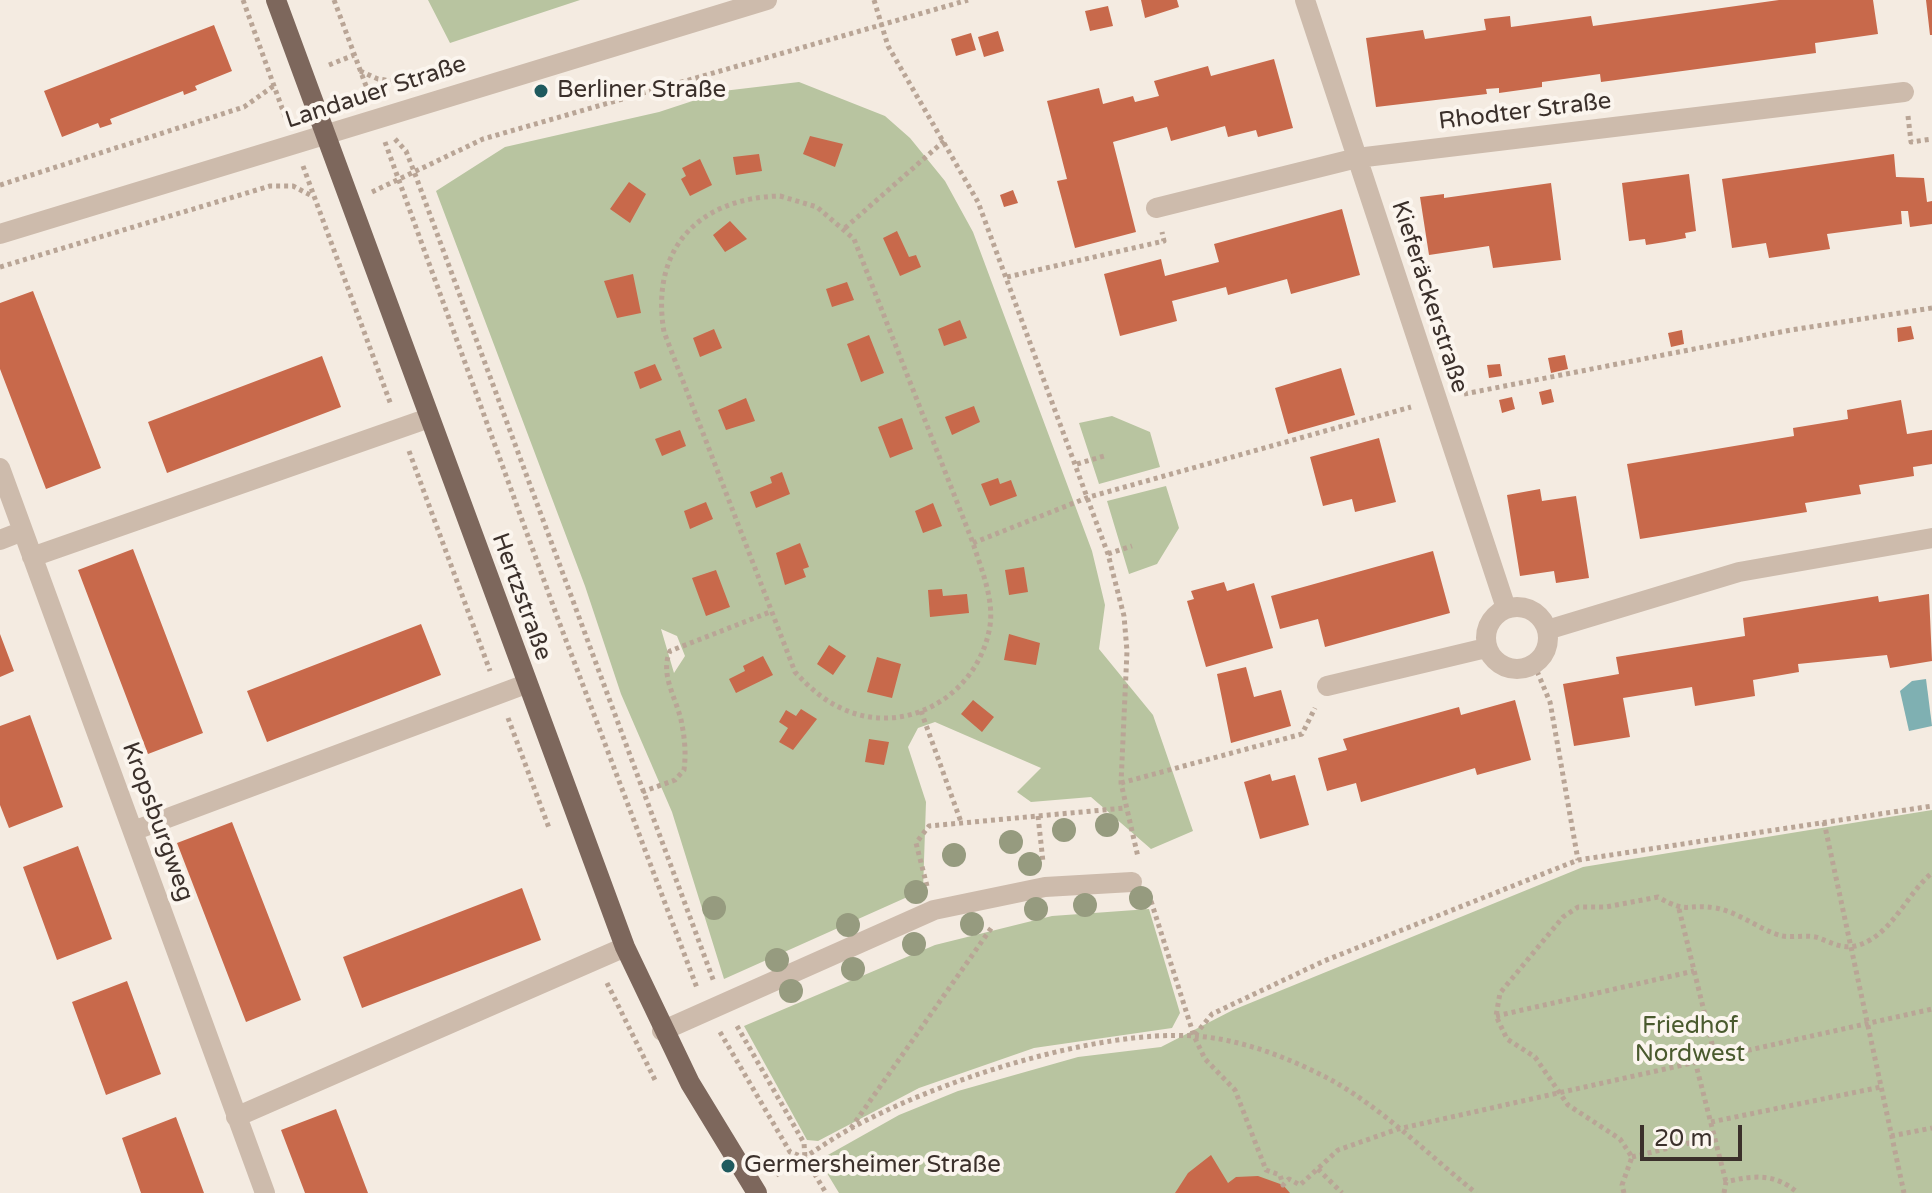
<!DOCTYPE html>
<meta charset="utf-8">
<style>
body{margin:0}
#map{position:relative;width:1932px;height:1193px;overflow:hidden;background:#f4ebe1;font-family:"Varela Round",sans-serif}
canvas{display:block}
.scale{position:absolute;left:1640px;top:1125px;width:102px;height:36px;box-sizing:border-box;border:4px solid #3b302b;border-top:0;padding-left:10px;font-size:24px;line-height:28px;white-space:nowrap;color:#3b302b;-webkit-text-stroke:6px #fbf5ee;paint-order:stroke}
</style>
<div id="map">
<canvas width="1932" height="1193"></canvas>
<div class="scale">20 m</div>
</div>
<script>
const g = document.querySelector('canvas').getContext('2d');
g.lineJoin = 'round';
function paint(path, color) { g.fillStyle = color; g.fill(path, 'evenodd'); }
function strokePath(path, color, width, dash) { g.strokeStyle = color; g.lineWidth = width; g.lineCap = dash ? 'butt' : 'round'; g.setLineDash(dash || []); g.stroke(path); }
function label(font, color, halo, rows, align = 'center') {
  g.font = font + ' "Varela Round",sans-serif'; g.lineWidth = 8; g.setLineDash([]); g.textBaseline = 'middle'; g.strokeStyle = halo; g.fillStyle = color; for (const [text, x, y, turn = 0] of rows) {
    g.save(); g.translate(x, y); g.rotate((+turn || 0) * Math.PI / 180); g.textAlign = isNaN(turn) ? turn : align; if (halo) g.strokeText(text, 0, 0); g.fillText(text, 0, 0); g.restore();
  }
}
paint(new Path2D(`
 M428 0H580L450 43Z
 M799 82 885 116 910 138 945 181 973 232 1092 551 1105 605 1099 649 1153 715 1193 831 1151 849 1091 797 1031 802 1017 792 1041 768 935 722 918 728 908 747 926 802 923 890 724 979 672 812 621 694 585 586 436 191 505 147 659 112 723 91ZM661 629 677 636 685 656 674 673Z
 M1112 416 1150 432 1160 467 1099 484 1079 423Z
 M1166 486 1179 528 1157 564 1129 574 1107 501Z
 M1932 810V1193H839L819 1160 899 1115 958 1091 1078 1057 1161 1047 1233 1010 1583 867Z
 M1149 909 1180 1013 1172 1028 1034 1048 919 1088 818 1141 807 1140 744 1026 935 945 1052 916Z`), '#b8c4a0');
paint(new Path2D(`
 M1926 679 1932 726 1909 731 1900 691 1912 681Z`), '#7fb0b2');
paint(new Path2D(`
 M1141 0H1177L1179 7 1145 18Z
 M1779 0H1873L1878 34 1815 43 1816 53 1601 82 1600 74 1542 82V87L1499 93V88L1486 89 1487 94 1376 107 1366 38 1423 30 1425 39 1486 30 1484 19 1510 16 1511 27 1591 16 1593 26Z
 M1926 0H1932V35H1930Z
 M1108 6 1113 26 1090 31 1085 11Z
 M214 25 232 71 195 86 197 90 184 95 183 91 110 119 112 124 100 128 98 123 62 137 44 91Z
 M998 31 1004 51 984 57 978 37Z
 M971 33 976 50 956 56 951 39Z
 M1274 59 1293 128 1258 137 1256 130 1228 137 1225 126 1171 141 1167 127 1113 142 1136 232 1075 248 1057 181 1067 179 1047 101 1099 88 1103 104 1133 96 1135 102 1159 96 1154 81 1208 66 1211 76Z
 M810 136 843 144 835 167 803 154Z
 M759 154 762 171 736 175 733 157Z
 M1894 154 1896 177 1924 178 1927 202 1932 201V224L1910 227 1908 211H1901L1902 224 1827 234 1830 249 1769 258 1766 243 1732 248 1722 179Z
 M700 159 712 185 690 196 681 179 686 176 682 168Z
 M1689 174 1696 231 1685 233 1686 238 1665 242 1646 245 1645 239 1629 241 1622 183Z
 M629 182 646 194 630 223 610 209Z
 M1551 183 1561 260 1493 268 1489 246 1429 255 1420 197 1444 194V198Z
 M1013 190 1018 203 1004 207 1000 195Z
 M1342 209 1360 275 1291 294 1287 279 1228 295 1226 287 1172 301 1177 321 1120 336 1104 274 1161 259 1165 276 1219 262 1214 244Z
 M730 221 747 239 725 252 713 235Z
 M897 231 909 257 916 255 921 267 900 276 883 238Z
 M633 274 641 313 617 318 604 281Z
 M847 282 854 300 832 307 826 289Z
 M33 291 101 468 46 489 0 369V303Z
 M960 320 967 338 944 346 938 329Z
 M1911 326 1914 339 1898 342 1897 328Z
 M714 329 722 348 700 357 693 338Z
 M1682 330 1684 344 1671 347 1668 333Z
 M869 335 884 373 861 382 847 344Z
 M1565 355 1568 369 1551 373 1548 358Z
 M322 356 341 407 167 473 148 422Z
 M655 364 662 380 640 389 634 372Z
 M1500 364 1502 376 1489 378 1487 365Z
 M1341 368 1355 415 1288 434 1275 388Z
 M1551 389 1554 402 1542 405 1539 392Z
 M1512 397 1515 409 1502 413 1499 400Z
 M746 398 755 421 726 430 718 410Z
 M1901 400 1907 434 1932 430V464L1913 467 1914 476 1859 485 1861 494 1805 503 1807 512 1640 539 1627 464 1794 436 1793 428 1848 419 1847 410Z
 M974 406 980 422 952 435 945 417Z
 M902 418 913 449 890 458 878 427Z
 M680 430 686 446 662 456 655 439Z
 M1379 438 1396 502 1355 512 1352 499 1323 506 1310 457Z
 M782 472 790 494 756 508 750 492 772 483 770 477Z
 M998 478 1000 484 1011 480 1017 496 990 506 981 484Z
 M1540 489 1542 501 1576 496 1589 578 1556 583 1554 571 1520 576 1507 495Z
 M706 502 713 519 690 529 684 511Z
 M933 503 942 526 923 533 915 511Z
 M800 543 809 567 803 569 806 577 785 585 776 553Z
 M133 549 203 733 148 754 78 570Z
 M1433 551 1450 613 1325 647 1318 619 1280 629 1271 596Z
 M1024 567 1028 592 1009 595 1005 570Z
 M716 570 730 607 706 616 692 578Z
 M1224 582 1227 591 1254 583 1273 648 1206 667 1187 601 1194 599 1191 591Z
 M942 589 943 596 967 594 969 613 930 617 928 590Z
 M1929 594 1932 661 1890 668 1887 655 1798 664 1799 672 1753 680 1755 696 1695 706 1692 687 1623 698 1630 737 1574 746 1563 684 1619 674 1616 657 1745 636 1743 618 1878 596 1879 602Z
 M421 624 441 675 267 742 247 691Z
 M0 634 14 671 0 677Z
 M1009 634 1040 643 1036 665 1004 660Z
 M829 645 846 656 833 675 817 664Z
 M763 656 773 675 736 693 729 679 745 671 743 666Z
 M877 657 901 664 892 698 867 692Z
 M1246 667 1254 697 1281 690 1291 726 1231 743 1217 674Z
 M973 700 994 717 982 732 961 714Z
 M1515 700 1531 760 1477 775 1475 768 1361 802 1356 783 1327 791 1318 758 1347 750 1343 739 1459 707 1461 715Z
 M801 709 817 719 793 750 779 742 788 728 779 722 786 710 796 716Z
 M30 715 63 807 9 828 0 805V726Z
 M869 739 889 742 884 765 865 762Z
 M1270 774 1272 781 1295 775 1309 825 1260 839 1244 782Z
 M232 822 301 1000 246 1022 177 843Z
 M78 846 112 939 57 960 23 867Z
 M522 888 541 940 362 1008 343 957Z
 M127 981 161 1074 106 1095 72 1002Z
 M336 1109 368 1193H305L281 1130Z
 M176 1117 204 1193H141L122 1138Z
 M1211 1155 1228 1183 1236 1177 1258 1176 1283 1185 1290 1193H1175L1188 1173Z`), '#c8694b');
strokePath(new Path2D(`
 M243 0 286 119
 M334 0 369 94
 M874 0 888 46 978 202 1108 554 1124 616 1127 651 1121 783 1138 857
 M329 65 354 55
 M360 71 378 79 400 82
 M1908 116 1911 142 1932 139
 M395 139 406 151 415 174 714 982
 M385 142 558 619 697 988
 M303 166 391 405
 M0 185 244 107 275 85
 M372 192 483 139 968 0
 M780 196 817 207 854 239 973 543C981 569 994 598 990 626 979 694 907 738 843 709 824 701 809 687 795 672L664 332C650 249 698 198 780 196Z
 M845 228 944 141
 M0 267 270 186H293L312 196
 M1007 277 1164 241 1162 232
 M1464 394 1791 330 1932 308
 M409 451 490 671
 M1077 464 1104 456
 M973 543 1089 497 1411 407
 M1108 554 1132 546
 M1534 664 1550 702 1578 860
 M921 711 961 822
 M508 718 549 828
 M1121 783 1302 734 1315 708
 M642 792 675 780 684 770C686 755 685 740 682 725 678 700 659 676 670 651L770 612
 M1038 816 1043 862
 M1824 822 1904 1193
 M927 886 916 843 929 826 1125 808
 M1151 901 1194 1036 1205 1059 1235 1090 1266 1170 1280 1175 1283 1185 1289 1179 1300 1185 1338 1150 1398 1129 1932 1009
 M1679 909 1715 1056
 M607 983 656 1082
 M1496 1016 1694 971
 M737 1026 804 1143 805 1158 826 1193
 M720 1032 790 1152 805 1158
 M1195 1035 1212 1014 1324 961 1578 860 1932 806
 M1695 1061 1726 1182
 M1711 1122 1881 1087
 M851 1128 992 927
 M1891 1136 1932 1128
 M1632 1157 1714 1137
 M1318 1169 1342 1193
 M776 1175C801 1161 823 1144 848 1130 933 1082 1097 1029 1195 1036 1242 1039 1292 1059 1333 1081 1384 1110 1430 1156 1476 1193
 M1624 1193 1622 1185 1632 1157 1620 1139 1568 1105 1535 1057 1507 1039 1496 1016 1500 993 1563 917 1578 907H1606L1658 897C1689 915 1686 903 1716 908 1741 913 1763 932 1783 936 1795 938 1808 934 1819 938 1839 946 1849 952 1870 940 1896 925 1909 892 1932 873
 M1724 1193 1726 1182C1754 1175 1775 1173 1798 1193`), '#b9a596', 5, [4, 4]);
strokePath(new Path2D(`
 M1305 0 1506 608
 M1156 208 1357 158 1904 92
 M0 234 767 0
 M0 468 265 1193
 M0 540 23 531
 M32 557 429 418
 M1486 638a31 31 0 1 1 62 0a31 31 0 1 1-62 0Z
 M1547 630 1739 572 1932 538
 M1327 686 1486 648
 M133 831 526 684
 M662 1031 934 910 1045 887 1132 882
 M236 1117 625 947`), '#cdbbac', 20);
strokePath(new Path2D(`
 M276 0 625 947 690 1083 757 1193`), '#7d675c', 20);
g.fillStyle = '#969b7f';
for (const [x, y] of [
 [1107,825],
 [1064,830],
 [1011,842],
 [954,855],
 [1030,864],
 [916,892],
 [1141,898],
 [1085,905],
 [714,908],
 [1036,909],
 [972,924],
 [848,925],
 [914,944],
 [777,960],
 [853,969],
 [791,991]
]) { g.beginPath(); g.arc(x, y, 12, 0, 2 * Math.PI); g.fill(); }
for (const [x, y, r, color] of [
 [541,91,8,"#1f5a5e"],
 [728,1166,8,"#1f5a5e"]
]) { const dot = new Path2D(); dot.arc(x, y, r, 0, 2 * Math.PI); g.fillStyle = color; g.fill(dot); strokePath(dot, '#fbf5ee', 3); }
label('24px', '#3b302b', '#fbf5ee', [
 ["Berliner Straße",557,91],
 ["Germersheimer Straße",744,1166]
], 'left');
label('24px', '#3b302b', '#fbf5ee', [
 ["Landauer Straße",376,93,-18],
 ["Rhodter Straße",1525,112,-7],
 ["Kieferäckerstraße",1429,297,72],
 ["Hertzstraße",521,597,70],
 ["Kropsburgweg",157,822,70]
]);
label('24px', '#4a5a2e', '#fbf5ee', [
 ["Friedhof",1690,1027],
 ["Nordwest",1690,1055]
]);
</script>
